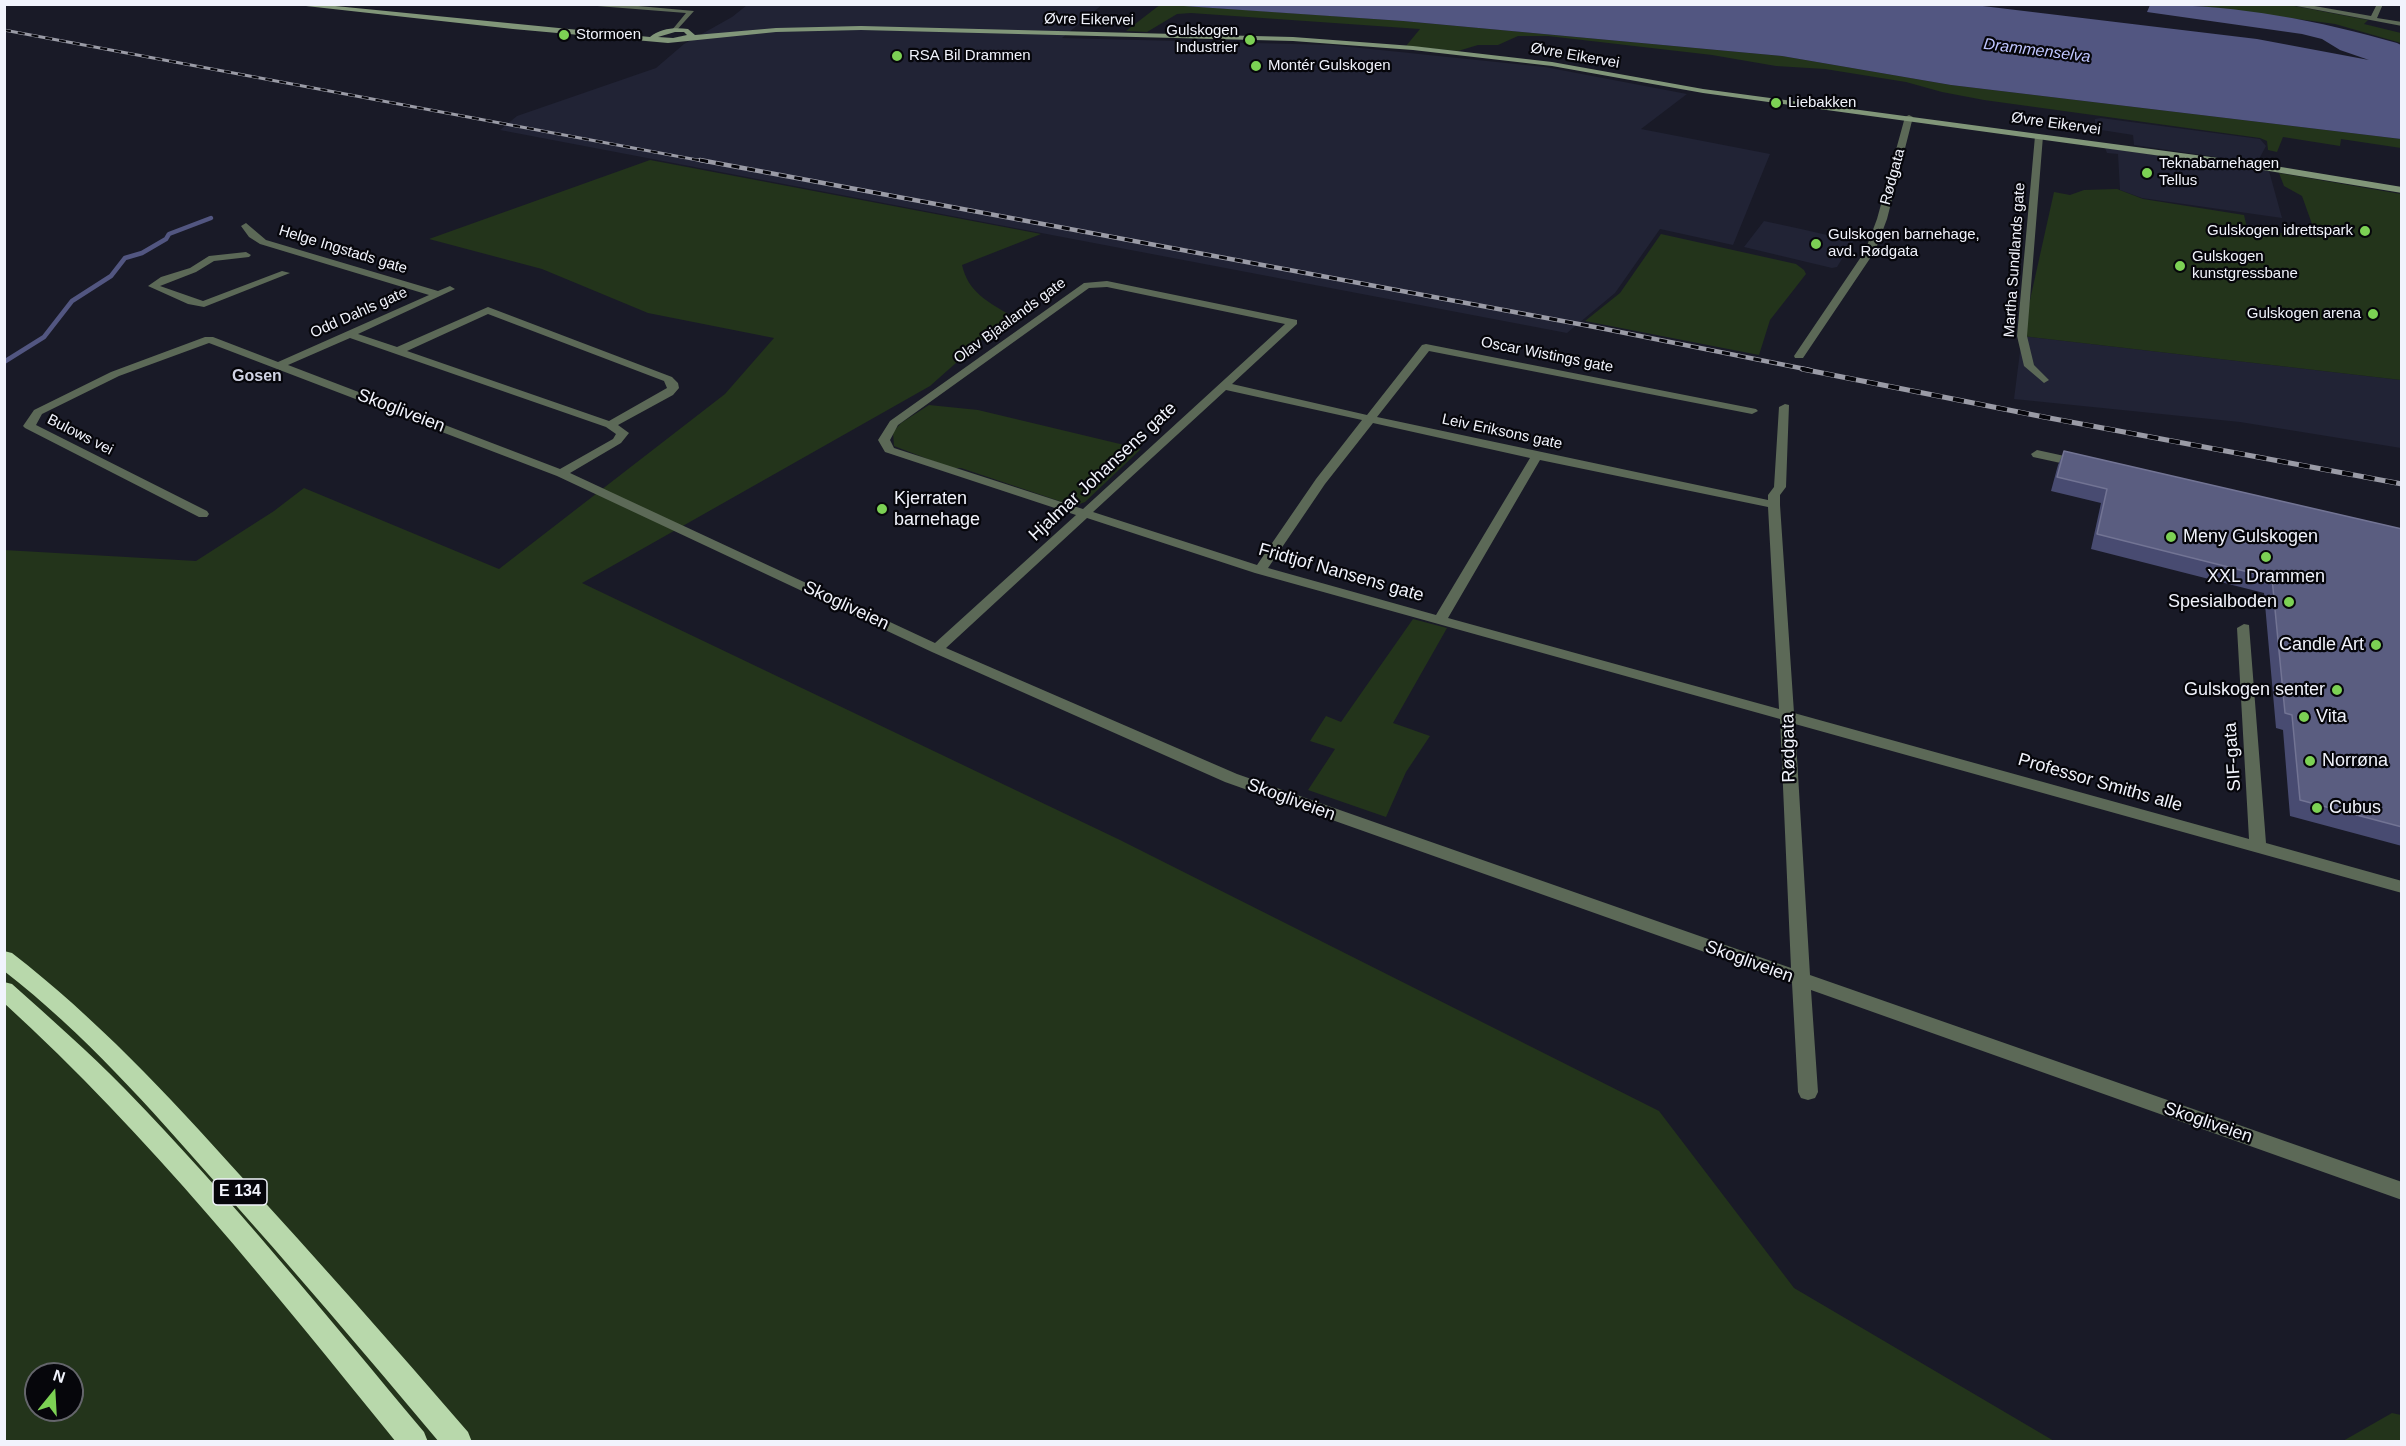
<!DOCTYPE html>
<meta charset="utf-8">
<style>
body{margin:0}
#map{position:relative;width:2406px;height:1446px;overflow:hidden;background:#191a27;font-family:Helvetica,sans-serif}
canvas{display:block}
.frame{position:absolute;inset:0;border:6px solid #f1f3fc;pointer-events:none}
.north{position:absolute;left:24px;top:1362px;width:60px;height:60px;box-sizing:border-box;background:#06060b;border:2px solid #64656b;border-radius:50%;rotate:18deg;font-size:16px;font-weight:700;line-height:24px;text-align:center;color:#f1f3fc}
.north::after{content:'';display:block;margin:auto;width:21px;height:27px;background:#7cd154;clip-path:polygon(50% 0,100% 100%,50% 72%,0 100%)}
</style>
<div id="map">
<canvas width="2406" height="1446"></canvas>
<div class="frame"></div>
<div class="north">N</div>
</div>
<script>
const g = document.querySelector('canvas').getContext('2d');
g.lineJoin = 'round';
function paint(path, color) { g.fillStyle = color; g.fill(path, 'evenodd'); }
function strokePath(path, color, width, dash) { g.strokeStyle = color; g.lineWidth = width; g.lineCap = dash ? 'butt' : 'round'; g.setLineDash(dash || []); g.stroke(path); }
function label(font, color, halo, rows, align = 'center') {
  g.font = font + ' Helvetica,sans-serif'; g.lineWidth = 4.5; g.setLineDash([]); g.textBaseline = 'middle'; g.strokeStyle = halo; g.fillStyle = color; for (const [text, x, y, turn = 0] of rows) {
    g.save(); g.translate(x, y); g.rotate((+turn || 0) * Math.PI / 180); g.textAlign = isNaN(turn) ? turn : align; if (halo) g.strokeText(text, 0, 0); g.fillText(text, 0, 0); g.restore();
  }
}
paint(new Path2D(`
 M1103 4 1062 38 1332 45 1545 67 1687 94 1641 129 1770 154 1733 245 1660 229 1615 293 1567 333 500 130 517 116 656 68 684 44 732 17 747 5Z
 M2101 118 2260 139 2266 146 2257 163 2134 145 2133 135 2095 129V119Z
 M2105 148 2269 171 2282 218 2142 198 2120 190 2118 154 2107 153Z
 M1764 221 1801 229 1853 241 1837 267 1832 268 1744 247Z
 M2022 336 2401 380V448L2240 422 2014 399Z`), '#212335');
paint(new Path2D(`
 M1161 4 1403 21 1782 56 1951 85 2401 139V148L2341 139 2340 146 2283 137 2277 152 2268 150 2267 141 2260 138 1984 100 1942 92 1906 82 1825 69 1776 66 1712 55 1548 36H1518L1498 45H1478L1458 51 1406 46 1420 29 1191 13 1177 14 1147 32 1126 31Z
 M2192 5H2289L2368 20 2364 24 2401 33V43L2335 24Z
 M650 160 1041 234 962 265C968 292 988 302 1010 315L930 386 582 583 1120 840 1659 1111 1794 1288 2054 1441H5L4 550 196 561 274 511 304 488 499 569 725 394 774 338 648 313 542 269 429 239ZM36 1374H72V1410H36Z
 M2279 173 2401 194V380L2022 336 2054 192 2070 195 2084 190 2117 189 2143 199 2244 215 2247 228 2317 238 2302 196 2284 186Z
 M1661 234 1796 264 1804 270 1806 274 1770 320 1759 355 1585 321 1620 293Z
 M929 405 978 410 1141 449 1085 502 1074 506 961 468H951L894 446 893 432 901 423Z
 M1413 619 1447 628 1393 723 1430 736 1406 772 1386 817 1308 790 1335 749 1310 741 1326 716 1341 722Z
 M2392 1413 2401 1415V1441H2343Z`), '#23341b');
paint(new Path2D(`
 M1966 4 2257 39 2369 60 2340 50 2322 39 2302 34 2147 12 2150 5C2233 4 2317 20 2397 43L2401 45V139L1951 85 1782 56 1403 21 1169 5Z`), '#525681');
strokePath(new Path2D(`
 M4 362 44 337 72 301 111 276 125 258 142 253 166 239 169 234 211 218`), '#525681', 4.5);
paint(new Path2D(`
 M572 4H616L694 11 675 32 672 30 686 13Z
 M2286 4H2303L2371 16 2377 4H2383L2377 18 2402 22V26Z
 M1909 115 1913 117 1887 219 1875 251 1803 358H1795L1794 356 1865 251 1877 219 1905 117Z
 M2039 134 2043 136 2027 336 2034 365 2049 380 2044 383 2024 366 2017 336 2035 136Z
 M246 223 266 240 438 291 450 286 455 289 358 334 397 347 488 307 672 377 678 383 679 388 673 395 618 425 629 433 621 443 570 473 935 643 1076 515 885 452 878 440 890 421 1084 283 1107 281 1297 320V324L1232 384 1367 415 1422 345 1426 344 1756 409 1758 411 1752 414 1429 351 1377 417 1768 500V495L1774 487 1779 407 1785 404 1789 405 1786 487 1780 495V505L1794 713 2249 839 2237 628 2244 624 2249 625 2266 843 2402 881V893L1795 724 1810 975 2402 1182V1200L1811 990 1818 1092 1815 1098 1808 1100 1801 1098 1798 1092 1792 983 1225 782 932 652 557 476 209 343 119 376 42 414 36 425 207 511 209 514 207 517H199L25 428 23 426 34 410 111 372 205 337H213L278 362 429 295 260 244 249 237 241 226ZM1107 287 1285 324 1083 509 894 448 890 440 898 425 1089 288ZM488 314 664 381 667 388 609 421 407 351ZM350 338 606 427 616 434 613 439 560 469 288 365ZM1226 390 1362 420 1316 479 1257 565 1093 512ZM1373 423 1530 458 1436 615 1268 568 1325 484ZM1540 460 1768 507 1779 709 1448 618ZM1087 518 1255 573 1780 719 1791 968 1237 774 946 648Z
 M246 252 251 255 249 257 214 261 196 272 160 286 203 301 282 271 290 273 204 307 188 304 148 286 161 277 190 268 209 256Z
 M2037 450 2083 460 2085 463 2079 467 2033 457 2031 454Z`), '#5c6957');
paint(new Path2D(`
 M288 4H315L650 37C660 28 676 27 688 29L695 35 776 28 861 26 1293 37 1413 46 1552 62 1703 89 2263 164 2402 187V193L2263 170 1703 93 1552 66 1413 50 1293 41 861 30 776 32 668 43 513 29ZM675 32H684L687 35 673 38 658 37Z`), '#819679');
paint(new Path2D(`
 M4 951 12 953C96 1018 168 1095 239 1174 317 1259 393 1345 468 1432L472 1442H439C366 1355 292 1268 216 1183 150 1108 84 1033 4 971Z
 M4 982 12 984C50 1018 89 1052 125 1089 231 1198 327 1316 424 1432L428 1442H396C272 1289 150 1136 4 1003Z`), '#b8d8ab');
const railFar2 = new Path2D(`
 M4 30 708 162`);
const railFar1 = new Path2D(`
 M700 160 1600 328 1810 370`);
const rail = new Path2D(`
 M1802 369 2044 417 2402 484`);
strokePath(railFar2, '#9a9ba6', 3);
strokePath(railFar1, '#9a9ba6', 4.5);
strokePath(rail, '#9a9ba6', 5);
strokePath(railFar2, '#06060b', 2, [7]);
strokePath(railFar1, '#06060b', 3, [8]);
strokePath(rail, '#06060b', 4, [11]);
paint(new Path2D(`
 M2064 451 2402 529V846L2290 816 2283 730 2276 728 2264 593 2091 549 2101 503 2051 491 2058 465Z`), '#484b71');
const building = new Path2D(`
 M2064 451 2402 529V827L2300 800 2292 715 2285 713 2272 578 2097 534 2107 489 2057 477Z`);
paint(building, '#5a5d80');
strokePath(building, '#727494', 1.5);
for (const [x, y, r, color] of [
 [564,35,6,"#7cd154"],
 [1250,40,6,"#7cd154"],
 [897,56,6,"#7cd154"],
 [1256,66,6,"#7cd154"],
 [1776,103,6,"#7cd154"],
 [2147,173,6,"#7cd154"],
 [2365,231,6,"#7cd154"],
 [1816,244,6,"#7cd154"],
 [2180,266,6,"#7cd154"],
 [2373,314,6,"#7cd154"],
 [882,509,6,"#7cd154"],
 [2171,537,6,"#7cd154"],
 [2266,557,6,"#7cd154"],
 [2289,602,6,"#7cd154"],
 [2376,645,6,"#7cd154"],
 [2337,690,6,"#7cd154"],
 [2304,717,6,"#7cd154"],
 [2310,761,6,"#7cd154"],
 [2317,808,6,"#7cd154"]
]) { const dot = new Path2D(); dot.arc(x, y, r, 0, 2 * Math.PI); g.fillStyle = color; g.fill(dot); strokePath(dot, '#06060b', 2); }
label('15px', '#f1f3fc', '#06060b', [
 ["Øvre Eikervei",1089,20,1],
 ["Øvre Eikervei",1575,56,10],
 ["Øvre Eikervei",2056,124,8],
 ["Rødgata",1893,177,-75],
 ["Helge Ingstads gate",343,250,17],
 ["Martha Sundlands gate",2015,260,-86],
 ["Odd Dahls gate",359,313,-24],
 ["Olav Bjaalands gate",1010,321,-36],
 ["Oscar Wistings gate",1547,355,11],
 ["Leiv Eriksons gate",1502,432,12],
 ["Bulows vei",80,435,27]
]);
label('15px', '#f1f3fc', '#06060b', [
 ["Gulskogen",1238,31,"right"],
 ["Industrier",1238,48,"right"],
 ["Stormoen",576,35],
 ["RSA Bil Drammen",909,56],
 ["Montér Gulskogen",1268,66],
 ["Liebakken",1788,103],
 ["Teknabarnehagen",2159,164],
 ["Tellus",2159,181],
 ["Gulskogen idrettspark",2353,231,"right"],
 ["Gulskogen barnehage,",1828,235],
 ["avd. Rødgata",1828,252],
 ["Gulskogen",2192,257],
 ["kunstgressbane",2192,274],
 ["Gulskogen arena",2361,314,"right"]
], 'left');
label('italic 16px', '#bfc5fe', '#06060b', [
 ["Drammenselva",2037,51,7]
]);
label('bold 16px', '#d1d4e5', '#06060b', [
 ["Gosen",257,377]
]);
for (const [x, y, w] of [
 [240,1192,54]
]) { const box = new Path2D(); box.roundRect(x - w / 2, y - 13, w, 26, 4.5); g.fillStyle = '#06060b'; g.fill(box); strokePath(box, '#f1f3fc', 1.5); }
label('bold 16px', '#f1f3fc', null, [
 ["E 134",240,1192]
]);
label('18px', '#f1f3fc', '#06060b', [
 ["Skogliveien",401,411,21],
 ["Hjalmar Johansens gate",1103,472,-43],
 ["Fridtjof Nansens gate",1341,573,16],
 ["Skogliveien",846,606,25],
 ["Rødgata",1789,748,-91],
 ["SIF-gata",2233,757,-94],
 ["Professor Smiths alle",2100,783,16],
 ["Skogliveien",1291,800,20],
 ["Skogliveien",1749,962,20],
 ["Skogliveien",2208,1123,19]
]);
label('18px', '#f1f3fc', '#06060b', [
 ["Kjerraten",894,499],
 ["barnehage",894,520],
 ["Meny Gulskogen",2183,537],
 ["XXL Drammen",2266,577,"center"],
 ["Spesialboden",2277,602,"right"],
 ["Candle Art",2364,645,"right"],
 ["Gulskogen senter",2325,690,"right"],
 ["Vita",2316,717],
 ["Norrøna",2322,761],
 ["Cubus",2329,808]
], 'left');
</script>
